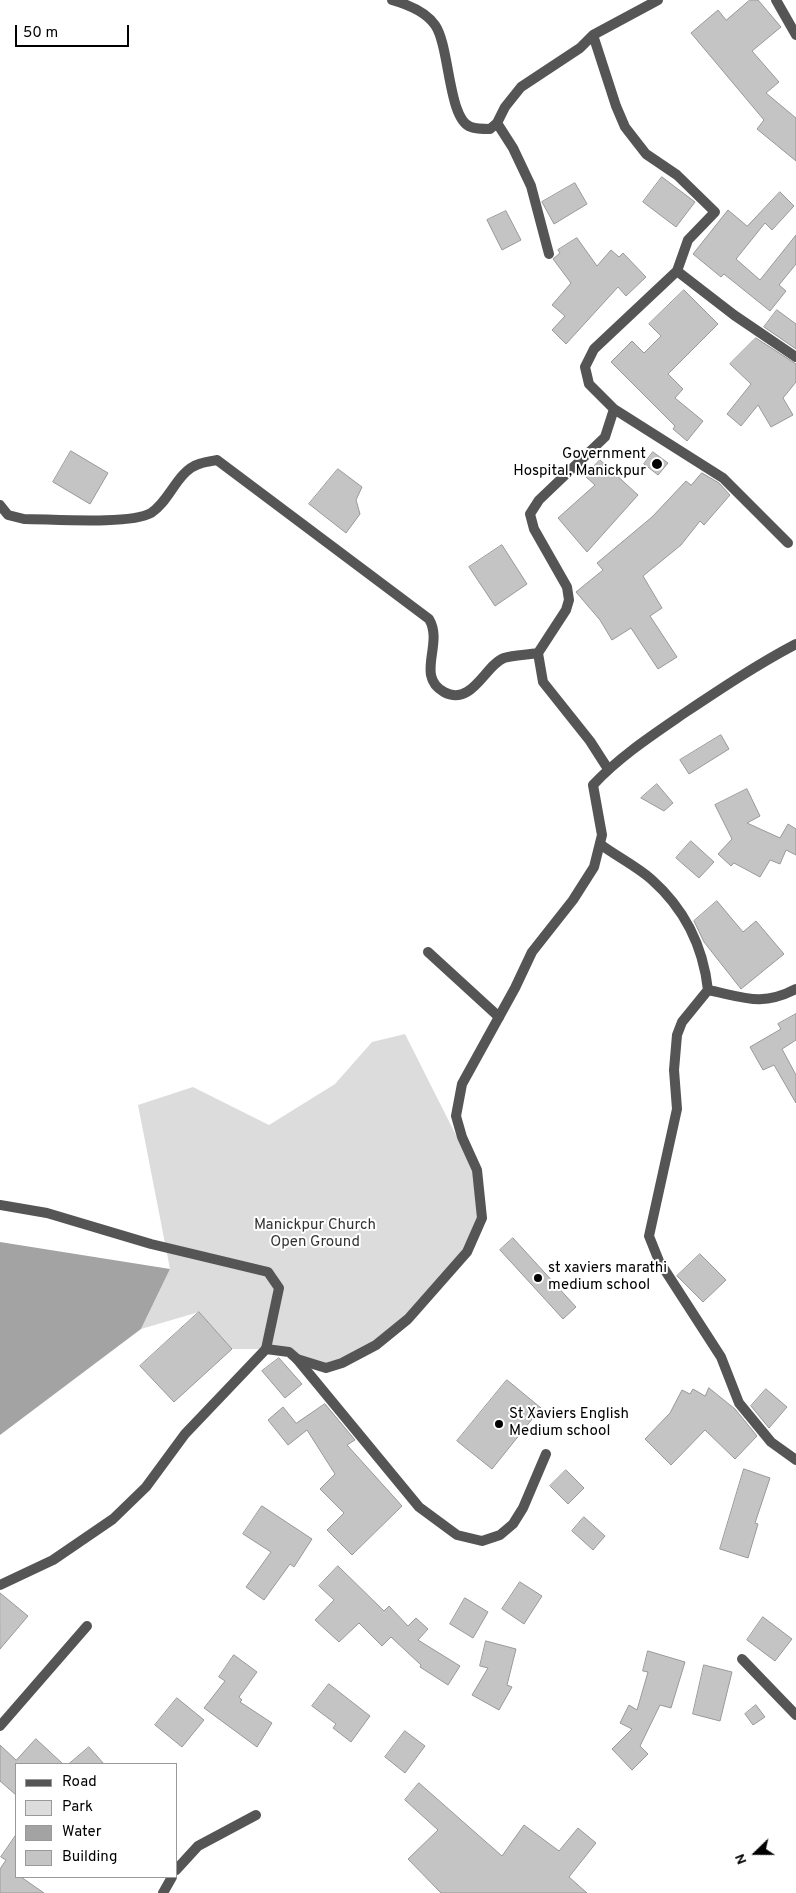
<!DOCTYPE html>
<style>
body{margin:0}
#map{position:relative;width:796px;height:1893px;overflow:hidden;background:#fff;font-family:Overpass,sans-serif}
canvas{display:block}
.legend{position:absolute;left:15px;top:1763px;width:162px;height:115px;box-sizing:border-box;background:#fff;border:1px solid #999;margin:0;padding:6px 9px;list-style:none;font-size:15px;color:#000}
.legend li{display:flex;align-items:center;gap:10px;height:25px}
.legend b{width:25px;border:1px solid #999}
.north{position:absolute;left:731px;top:1828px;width:50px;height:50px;-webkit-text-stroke:4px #fff;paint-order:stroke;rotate:248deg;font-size:14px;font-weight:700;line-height:20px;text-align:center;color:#000}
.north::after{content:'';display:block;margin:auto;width:18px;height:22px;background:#000;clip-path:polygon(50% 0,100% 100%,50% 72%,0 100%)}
.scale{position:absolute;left:15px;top:25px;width:114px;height:22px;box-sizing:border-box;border:2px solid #000;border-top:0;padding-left:6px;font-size:15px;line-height:18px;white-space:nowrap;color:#000;-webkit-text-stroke:4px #fff;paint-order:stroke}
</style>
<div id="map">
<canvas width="796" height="1893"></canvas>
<ul class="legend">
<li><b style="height:6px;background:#555"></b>Road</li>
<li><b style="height:14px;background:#dcdcdc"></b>Park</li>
<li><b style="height:14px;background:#a3a3a3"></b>Water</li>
<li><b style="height:14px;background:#c4c4c4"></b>Building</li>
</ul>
<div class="north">N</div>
<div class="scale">50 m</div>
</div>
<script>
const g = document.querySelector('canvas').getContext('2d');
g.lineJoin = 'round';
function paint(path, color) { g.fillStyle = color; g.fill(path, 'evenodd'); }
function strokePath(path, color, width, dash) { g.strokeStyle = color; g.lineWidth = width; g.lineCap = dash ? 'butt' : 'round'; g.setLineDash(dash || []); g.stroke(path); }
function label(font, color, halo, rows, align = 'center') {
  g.font = font + ' Overpass,sans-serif'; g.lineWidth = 4; g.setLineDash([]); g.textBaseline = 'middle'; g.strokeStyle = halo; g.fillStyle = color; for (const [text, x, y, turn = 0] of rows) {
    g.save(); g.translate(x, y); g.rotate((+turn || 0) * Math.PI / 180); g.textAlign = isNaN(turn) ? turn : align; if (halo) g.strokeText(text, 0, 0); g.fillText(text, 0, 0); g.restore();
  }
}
paint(new Path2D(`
 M405 1034 475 1173 486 1219C455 1261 416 1311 374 1343 361 1353 342 1360 326 1367L266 1349H232L199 1312 141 1329 170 1269 138 1105 193 1087 269 1125 335 1084 372 1042Z`), '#dcdcdc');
paint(new Path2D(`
 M0 1242 170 1269 141 1329 0 1435Z`), '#a3a3a3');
const building = new Path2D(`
 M750 0H758L781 27 752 51 779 82 766 93 796 118V161L757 129 764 120 691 33 718 10 726 20Z
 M662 177 695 202 676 227 643 202Z
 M575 183 587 204 554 224 542 202Z
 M780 192 794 206 772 230 765 223 736 259 760 280 796 235V264L779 285 786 291 770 311 724 274 721 277 693 254 728 210 747 226Z
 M506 211 521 240 502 250 487 220Z
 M577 238 597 266 611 250 619 257 623 253 646 277 626 296 618 287 566 344 552 330 565 316 552 305 571 283 553 259 560 253 558 250Z
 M684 290 718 324 668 374 683 389 675 398 703 421 687 441 673 429 675 426 611 362 632 341 644 353 661 336 649 324Z
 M777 310 796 324V349L764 327Z
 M756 338 796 364V382L783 398 793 415 771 427 758 405 741 426 727 414 751 384 730 364Z
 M71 451 108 473 90 504 53 482Z
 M653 452 668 463 658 475 644 464Z
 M600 460 638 495 587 552 558 518 595 485 585 476Z
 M338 469 362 487 356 500 360 514 346 533 309 504Z
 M702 473 719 483 730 495 704 525 700 521 681 545 643 576 662 608 650 616 677 657 658 669 631 628 612 640 600 620 576 592 603 570 597 563 652 517 686 481 691 485Z
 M502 545 527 584 495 606 469 567Z
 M721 735 729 749 689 774 680 760Z
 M657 784 673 803 664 811 641 798Z
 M747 789 760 816 747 823 780 838 788 824 796 829V855L786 850 780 864 770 860 760 877 734 863 731 866 718 854 732 839 715 805Z
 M691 841 714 862 699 878 676 858Z
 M717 901 743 932 756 921 784 954 741 989 704 942 694 921Z
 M796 1014V1040L782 1049 796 1075V1103L774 1065 763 1070 750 1047 781 1029 778 1024Z
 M513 1238 576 1307 563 1319 500 1250Z
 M700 1254 726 1280 703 1302 677 1276Z
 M199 1312 232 1349 174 1402 140 1366Z
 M279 1358 302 1384 285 1398 262 1371Z
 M507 1380 541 1408 492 1469 457 1441Z
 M709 1388 735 1409 757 1436 735 1459 705 1430 671 1465 645 1439 670 1413 682 1390 690 1394 693 1389 705 1396Z
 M766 1389 787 1407 769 1428 751 1406Z
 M325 1404 355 1440 347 1445 402 1506 352 1555 327 1530 344 1513 320 1489 335 1474 307 1430 288 1445 268 1420 283 1407 296 1423Z
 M744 1469 770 1478 755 1523 758 1524 748 1558 720 1549Z
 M566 1470 584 1488 568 1504 550 1486Z
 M262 1506 312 1539 294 1567 290 1564 264 1600 246 1587 271 1552 243 1534Z
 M584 1517 605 1536 593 1550 572 1531Z
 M338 1566 384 1611 389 1606 408 1626 416 1618 428 1629 418 1640 460 1666 448 1685 420 1667 421 1665 391 1637 382 1646 359 1623 339 1642 315 1620 334 1600 319 1586Z
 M520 1582 542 1596 524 1624 502 1609Z
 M0 1593 28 1616 0 1649Z
 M465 1598 488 1612 473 1638 450 1624Z
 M763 1617 792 1639 775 1661 747 1640Z
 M486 1641 516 1649 507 1685 512 1687 499 1710 472 1695 488 1668 480 1666Z
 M648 1651 685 1662 671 1708 660 1705 640 1746 648 1754 632 1770 612 1749 632 1729 620 1723 629 1705 637 1710 648 1672 643 1671Z
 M234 1655 257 1672 239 1697 242 1700 240 1702 272 1723 257 1747 204 1708 225 1681 219 1677Z
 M704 1665 732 1672 720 1721 693 1714Z
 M329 1684 370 1716 351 1742 333 1728 336 1724 312 1706Z
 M177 1698 204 1720 182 1747 155 1725Z
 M756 1705 765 1717 753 1725 745 1714Z
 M405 1731 425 1746 405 1773 385 1757Z
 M36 1739 63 1764H16V1795L0 1781V1745L16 1760Z
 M89 1747 104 1764H69Z
 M419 1783 502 1856 524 1825 559 1851 578 1828 596 1843 569 1877 587 1893H441L408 1859 438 1830 405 1800Z
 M16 1835V1877H21L44 1893H0V1869L6 1860 1 1857Z`);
paint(building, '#c4c4c4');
strokePath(building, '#999', 1);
strokePath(new Path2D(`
 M392 0C406 4 426 12 435 25 450 46 448 120 471 127 476 129 484 129 490 129L497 123 505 107 521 87 580 48 593 35 658 0
 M776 0 796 35
 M593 35 616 106 625 127 646 154 677 175 715 212 688 240 677 271 594 349 585 367 589 384 614 409 605 437 539 500 530 514 534 529 567 587 569 600 566 610 538 653 543 682 590 741 608 769
 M497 123 513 148 531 186 549 254
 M677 271 734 315 796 357
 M614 409 723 478 788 543
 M0 505 8 515 24 519C51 519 130 525 151 513 170 501 177 471 199 464 204 462 211 461 217 460L429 619C444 644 415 676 444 692 472 707 485 665 504 658 514 655 527 655 538 653
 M600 844C616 856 636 866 651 879 685 909 703 945 708 990L682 1022 677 1035 674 1070 677 1109 649 1236 659 1261 721 1357 739 1403 771 1442 796 1460
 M428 952 499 1017
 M708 990C743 997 762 1007 796 989
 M0 1205 47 1213 151 1244 268 1272 279 1288 266 1349
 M297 1359 419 1507 457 1535 482 1541 500 1535 513 1524 523 1508 546 1454
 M742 1659 796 1715
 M0 1726 87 1626
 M176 1870 198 1846 256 1815
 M163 1893 172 1877`), '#555', 10);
strokePath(new Path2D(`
 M0 1585 53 1560 113 1519 146 1487 185 1434 266 1349 289 1352 297 1359 326 1368 342 1363 376 1345 408 1319 467 1252 482 1218 477 1170 462 1137 456 1116 462 1084 515 988 532 952 573 900 594 867 602 835 593 785C620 756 654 734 686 712 722 688 758 664 796 644`), '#555', 10);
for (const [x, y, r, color] of [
 [657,464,6,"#000"],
 [538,1278,5,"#000"],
 [499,1424,5,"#000"]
]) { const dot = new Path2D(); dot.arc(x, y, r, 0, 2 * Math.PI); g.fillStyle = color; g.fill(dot); strokePath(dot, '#fff', 2); }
label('15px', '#000', '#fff', [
 ["Government",646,455,"right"],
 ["Hospital, Manickpur",646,472,"right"],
 ["st xaviers marathi",548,1269],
 ["medium school",548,1286],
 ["St Xaviers English",509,1415],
 ["Medium school",509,1432]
], 'left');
label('15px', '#333', '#fff', [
 ["Manickpur Church",315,1226],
 ["Open Ground",315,1243]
]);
</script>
